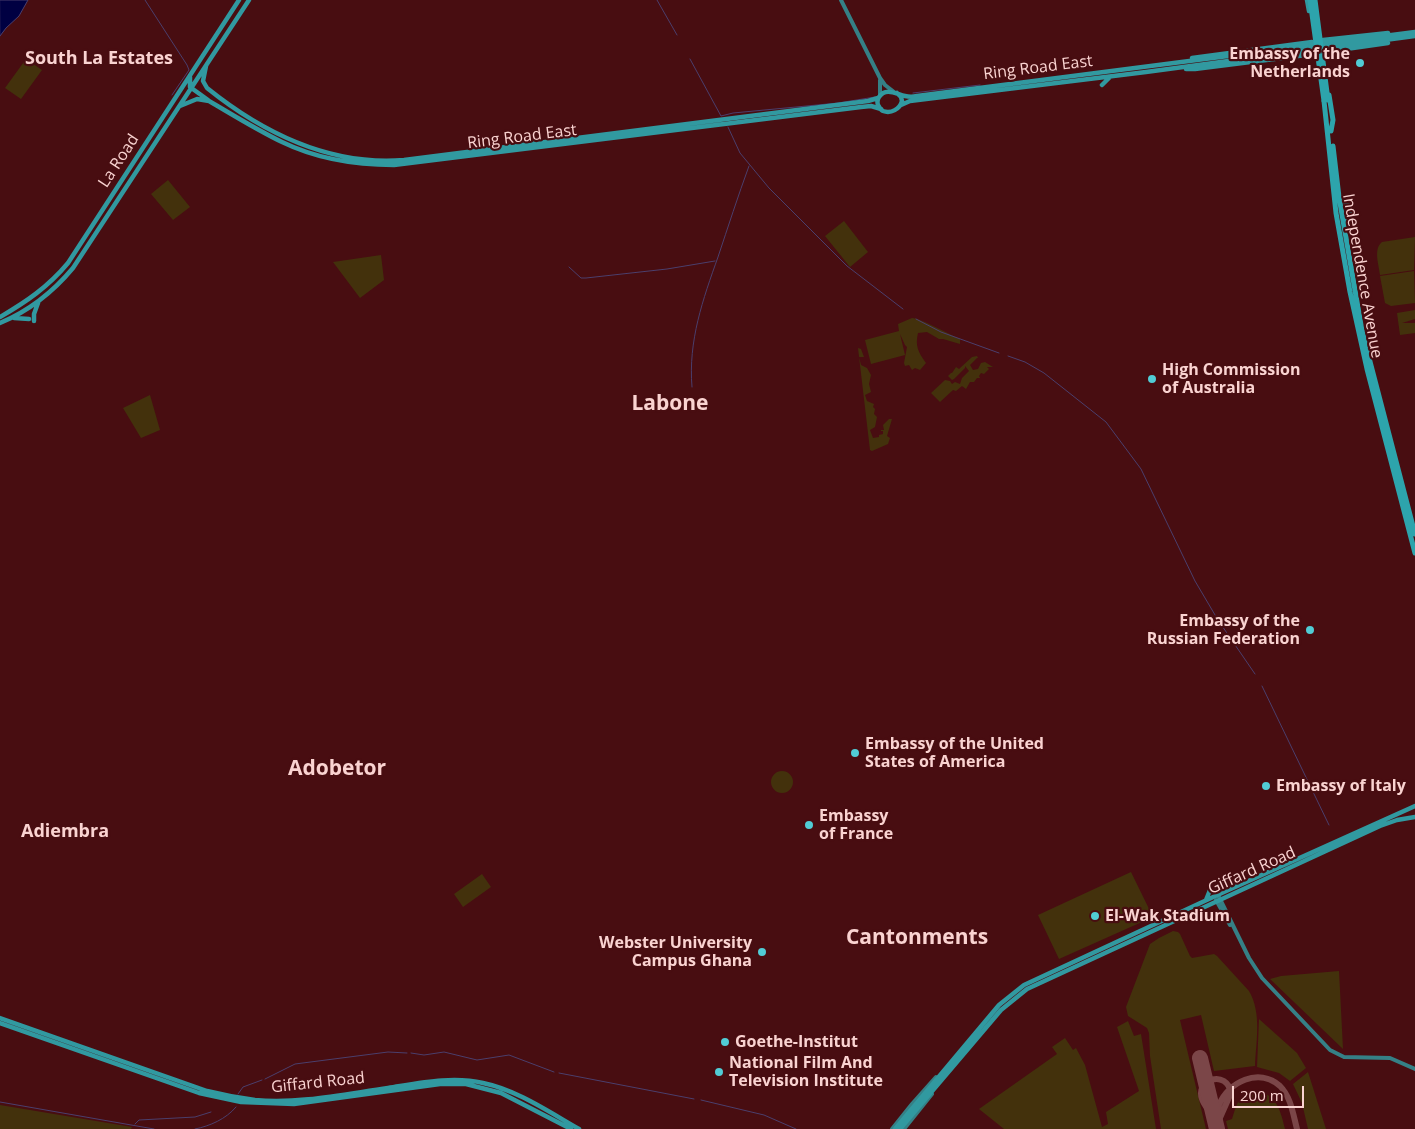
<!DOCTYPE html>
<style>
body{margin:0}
#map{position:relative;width:1415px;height:1129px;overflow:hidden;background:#480d11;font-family:"Open Sans",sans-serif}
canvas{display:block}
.scale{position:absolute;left:1232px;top:1086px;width:72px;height:22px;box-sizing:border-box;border:2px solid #fad3d1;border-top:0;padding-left:6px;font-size:15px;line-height:18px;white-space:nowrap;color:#fad3d1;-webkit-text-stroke:4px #480d11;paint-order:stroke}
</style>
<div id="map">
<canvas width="1415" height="1129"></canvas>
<div class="scale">200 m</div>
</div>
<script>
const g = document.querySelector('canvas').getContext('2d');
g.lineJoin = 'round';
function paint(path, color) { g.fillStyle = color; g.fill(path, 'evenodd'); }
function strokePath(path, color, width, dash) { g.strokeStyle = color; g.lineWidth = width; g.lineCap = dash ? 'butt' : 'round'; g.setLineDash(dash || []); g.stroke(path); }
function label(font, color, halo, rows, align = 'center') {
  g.font = font + ' "Open Sans",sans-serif'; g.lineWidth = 4.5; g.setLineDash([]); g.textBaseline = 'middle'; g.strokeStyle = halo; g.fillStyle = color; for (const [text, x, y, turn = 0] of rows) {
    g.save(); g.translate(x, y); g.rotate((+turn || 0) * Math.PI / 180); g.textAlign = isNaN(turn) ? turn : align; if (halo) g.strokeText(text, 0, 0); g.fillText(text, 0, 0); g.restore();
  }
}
paint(new Path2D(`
 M26 59 42 70 21 99 5 88Z
 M168 180 190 207 173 220 151 194Z
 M844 221 868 252 850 267 825 236Z
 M1415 237 1414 270 1380 275C1379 265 1373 249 1382 242Z
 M381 255 384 280 360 298 333 262Z
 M1414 271 1415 303 1391 306 1385 303 1380 276Z
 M1415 310V319L1402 323H1415V333L1400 335 1397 313Z
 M912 318C920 318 950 335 960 339V344L943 339H939L927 332 918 333C915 346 918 352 926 363L920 370 915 368 912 370 909 365 905 366 904 363 907 347 905 345 900 334 905 355 871 364 865 340 899 331 898 324Z
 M858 348 861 349 864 357H859L861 365 867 368 871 375 869 384 871 392 865 395 867 401 874 404 873 407 875 409 874 414 877 417 875 427 870 430 873 438 879 437V435L883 434V431H881V430H884L883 425 889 419H892L887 436 890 438 888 444 872 451 870 450Z
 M977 356 978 358H977L970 365 973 370 978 369 981 363 985 362 993 367H987L989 369 984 374 981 373 979 376 980 378H977L974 382H970L966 389 962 386 956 391 953 390 940 402 931 393 945 380 950 381 952 384 955 382 960 384 962 378 969 371 965 366V368L954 379 952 380 948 376 951 373H952L956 367 959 369 972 357Z
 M150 395 160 430 141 438 123 408Z
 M771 782a11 11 0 1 1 22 0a11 11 0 1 1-22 0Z
 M1131 872 1153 917 1059 959 1038 915Z
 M482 874 491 887 463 907 454 894Z
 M1173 931 1178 932 1180 934 1190 956 1192 958 1214 954 1217 956 1249 991C1262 1013 1256 1042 1255 1066L1214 1071 1201 1015 1180 1020 1206 1129H1161L1150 1056 1149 1033 1147 1028 1128 1016 1126 1007 1150 944 1159 938Z
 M1339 971 1343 1049 1270 979 1281 976Z
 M1259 1019 1297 1053 1306 1068 1290 1081 1279 1073 1257 1067Z
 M1128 1021 1134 1036 1141 1034 1156 1129H1004L979 1109 1057 1054 1052 1047 1065 1038 1073 1050 1076 1048 1085 1065 1102 1127 1108 1124 1106 1112 1139 1091 1117 1027Z
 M1308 1072 1326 1129H1308L1302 1103 1293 1084Z
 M1259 1091C1277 1096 1281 1112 1285 1129H1228L1226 1121 1232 1119C1237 1104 1239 1091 1259 1091Z
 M0 1105 132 1127 131 1129H0Z`), '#43310c');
const water = new Path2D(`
 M0 0H28L19 16 6 28 0 36Z`);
paint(water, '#000042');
strokePath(water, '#4b3f6d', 1);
strokePath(new Path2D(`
 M145 0 187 65 189 70 172 95
 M657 0 677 35
 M690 59 721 116 733 113 838 103 875 97
 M913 93 980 85
 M728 127 740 153 769 188 847 266 903 309
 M569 267 581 278H586L667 269 715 261
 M916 319 941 332 999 353
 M1008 356 1025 362 1044 373 1106 422 1141 469 1195 581 1218 620 1255 674
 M692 387C688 341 703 299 718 257 728 227 738 196 749 166
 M1262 686 1329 825
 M411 1053 424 1055 444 1052 477 1060 509 1055 554 1072
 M559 1073 694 1099
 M265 1079 295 1064 388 1052 407 1053
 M238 1094 243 1087 262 1080
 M701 1100 764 1115 796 1129
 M0 1102 154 1129
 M135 1124 139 1120 195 1117 211 1112
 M195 1129C210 1126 226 1119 236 1107`), '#4b3f6d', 1);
strokePath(new Path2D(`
 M1214 1119C1211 1112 1204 1106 1202 1099 1195 1079 1227 1069 1231 1093L1219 1120
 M1216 1128C1216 1120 1216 1112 1219 1105 1228 1082 1259 1067 1280 1086 1291 1097 1293 1114 1297 1129`), '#7b4648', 6);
strokePath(new Path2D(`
 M1200 1058 1217 1129`), '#7b4648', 16);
strokePath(new Path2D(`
 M841 0 880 78 885 85 894 92
 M880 80V95
 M1218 895 1249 958 1262 978 1330 1050 1344 1057 1390 1058 1415 1069
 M1216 900 1230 925
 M892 1129 912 1104 936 1077
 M904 1129 932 1094`), '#358086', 4);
strokePath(new Path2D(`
 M1307 0 1309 11
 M1323 40 1388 33
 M1325 52 1388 43
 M1192 58 1312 42
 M206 66 203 81 207 88C263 133 331 166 404 160L868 101 878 98
 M1186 69H1195L1314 54
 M190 77V87L208 100
 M1102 85 1110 77
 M897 93 901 97 902 101C900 109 891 114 883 111 881 110 879 107 878 105 877 102 877 100 879 97 886 87 896 94 905 96 909 97 913 97 917 96L1415 32
 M901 105 910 101 1146 72 1415 36
 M180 106 197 99 209 101C233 115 257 130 282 142 317 159 356 165 394 165L861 107 871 106 881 109
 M0 317C26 302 48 287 68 263L239 0
 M14 318 29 319
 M34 321V314L38 303
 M0 323C29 311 53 292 73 268L249 0
 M1214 889 1223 892
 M1206 900 1210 890
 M0 1018 207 1091C223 1095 239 1098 255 1100 300 1104 345 1094 388 1088 420 1083 452 1076 483 1083 517 1090 549 1112 579 1129
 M0 1023 199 1093 241 1102 294 1104 440 1084H466L501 1093 571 1129
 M895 1129 999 1005 1024 985 1224 892 1415 806
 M900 1129 1001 1010 1027 989 1380 826 1397 820 1415 817`), '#3199a0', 4.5);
strokePath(new Path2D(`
 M1329 95 1333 120 1331 131
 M1324 101 1336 213 1350 292 1367 369 1415 553
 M1333 146 1339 197 1362 331 1415 534
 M1340 197 1352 209
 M1344 224 1352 211`), '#2da4ac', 5);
strokePath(new Path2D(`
 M1324 41 1326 44V51
 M1311 43V49L1312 52`), '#3199a0', 4.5);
strokePath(new Path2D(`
 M1310 0 1324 101
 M1315 0 1328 100`), '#2da4ac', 5);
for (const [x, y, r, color] of [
 [1360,63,5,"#51ccd5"],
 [1152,379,5,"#51ccd5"],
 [1310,630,5,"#51ccd5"],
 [855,753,5,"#51ccd5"],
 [1266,786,5,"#51ccd5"],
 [809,825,5,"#51ccd5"],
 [1095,916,5,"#51ccd5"],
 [762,952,5,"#51ccd5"],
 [725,1042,5,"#51ccd5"],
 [719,1072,5,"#51ccd5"]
]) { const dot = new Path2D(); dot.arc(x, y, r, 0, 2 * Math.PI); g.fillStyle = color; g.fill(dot); strokePath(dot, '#480d11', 2); }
label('bold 16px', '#fad3d1', '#480d11', [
 ["Embassy of the",1350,54,"right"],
 ["Netherlands",1350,72,"right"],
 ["High Commission",1162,370],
 ["of Australia",1162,388],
 ["Embassy of the",1300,621,"right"],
 ["Russian Federation",1300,639,"right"],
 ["Embassy of the United",865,744],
 ["States of America",865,762],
 ["Embassy of Italy",1276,786],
 ["Embassy",819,816],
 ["of France",819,834],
 ["El-Wak Stadium",1105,916],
 ["Webster University",752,943,"right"],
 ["Campus Ghana",752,961,"right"],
 ["Goethe-Institut",735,1042],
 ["National Film And",729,1063],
 ["Television Institute",729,1081]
], 'left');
label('16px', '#fad3d1', '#480d11', [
 ["Ring Road East",1038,68,-7],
 ["Ring Road East",522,137,-7],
 ["La Road",119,161,-57],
 ["Independence Avenue",1362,276,80],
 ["Giffard Road",1252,871,-24],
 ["Giffard Road",318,1083,-6]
]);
label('bold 18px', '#fad3d1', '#480d11', [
 ["South La Estates",99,59],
 ["Adiembra",65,832]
]);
label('bold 21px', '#fad3d1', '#480d11', [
 ["Labone",670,404],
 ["Adobetor",337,769],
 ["Cantonments",917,938]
]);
</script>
